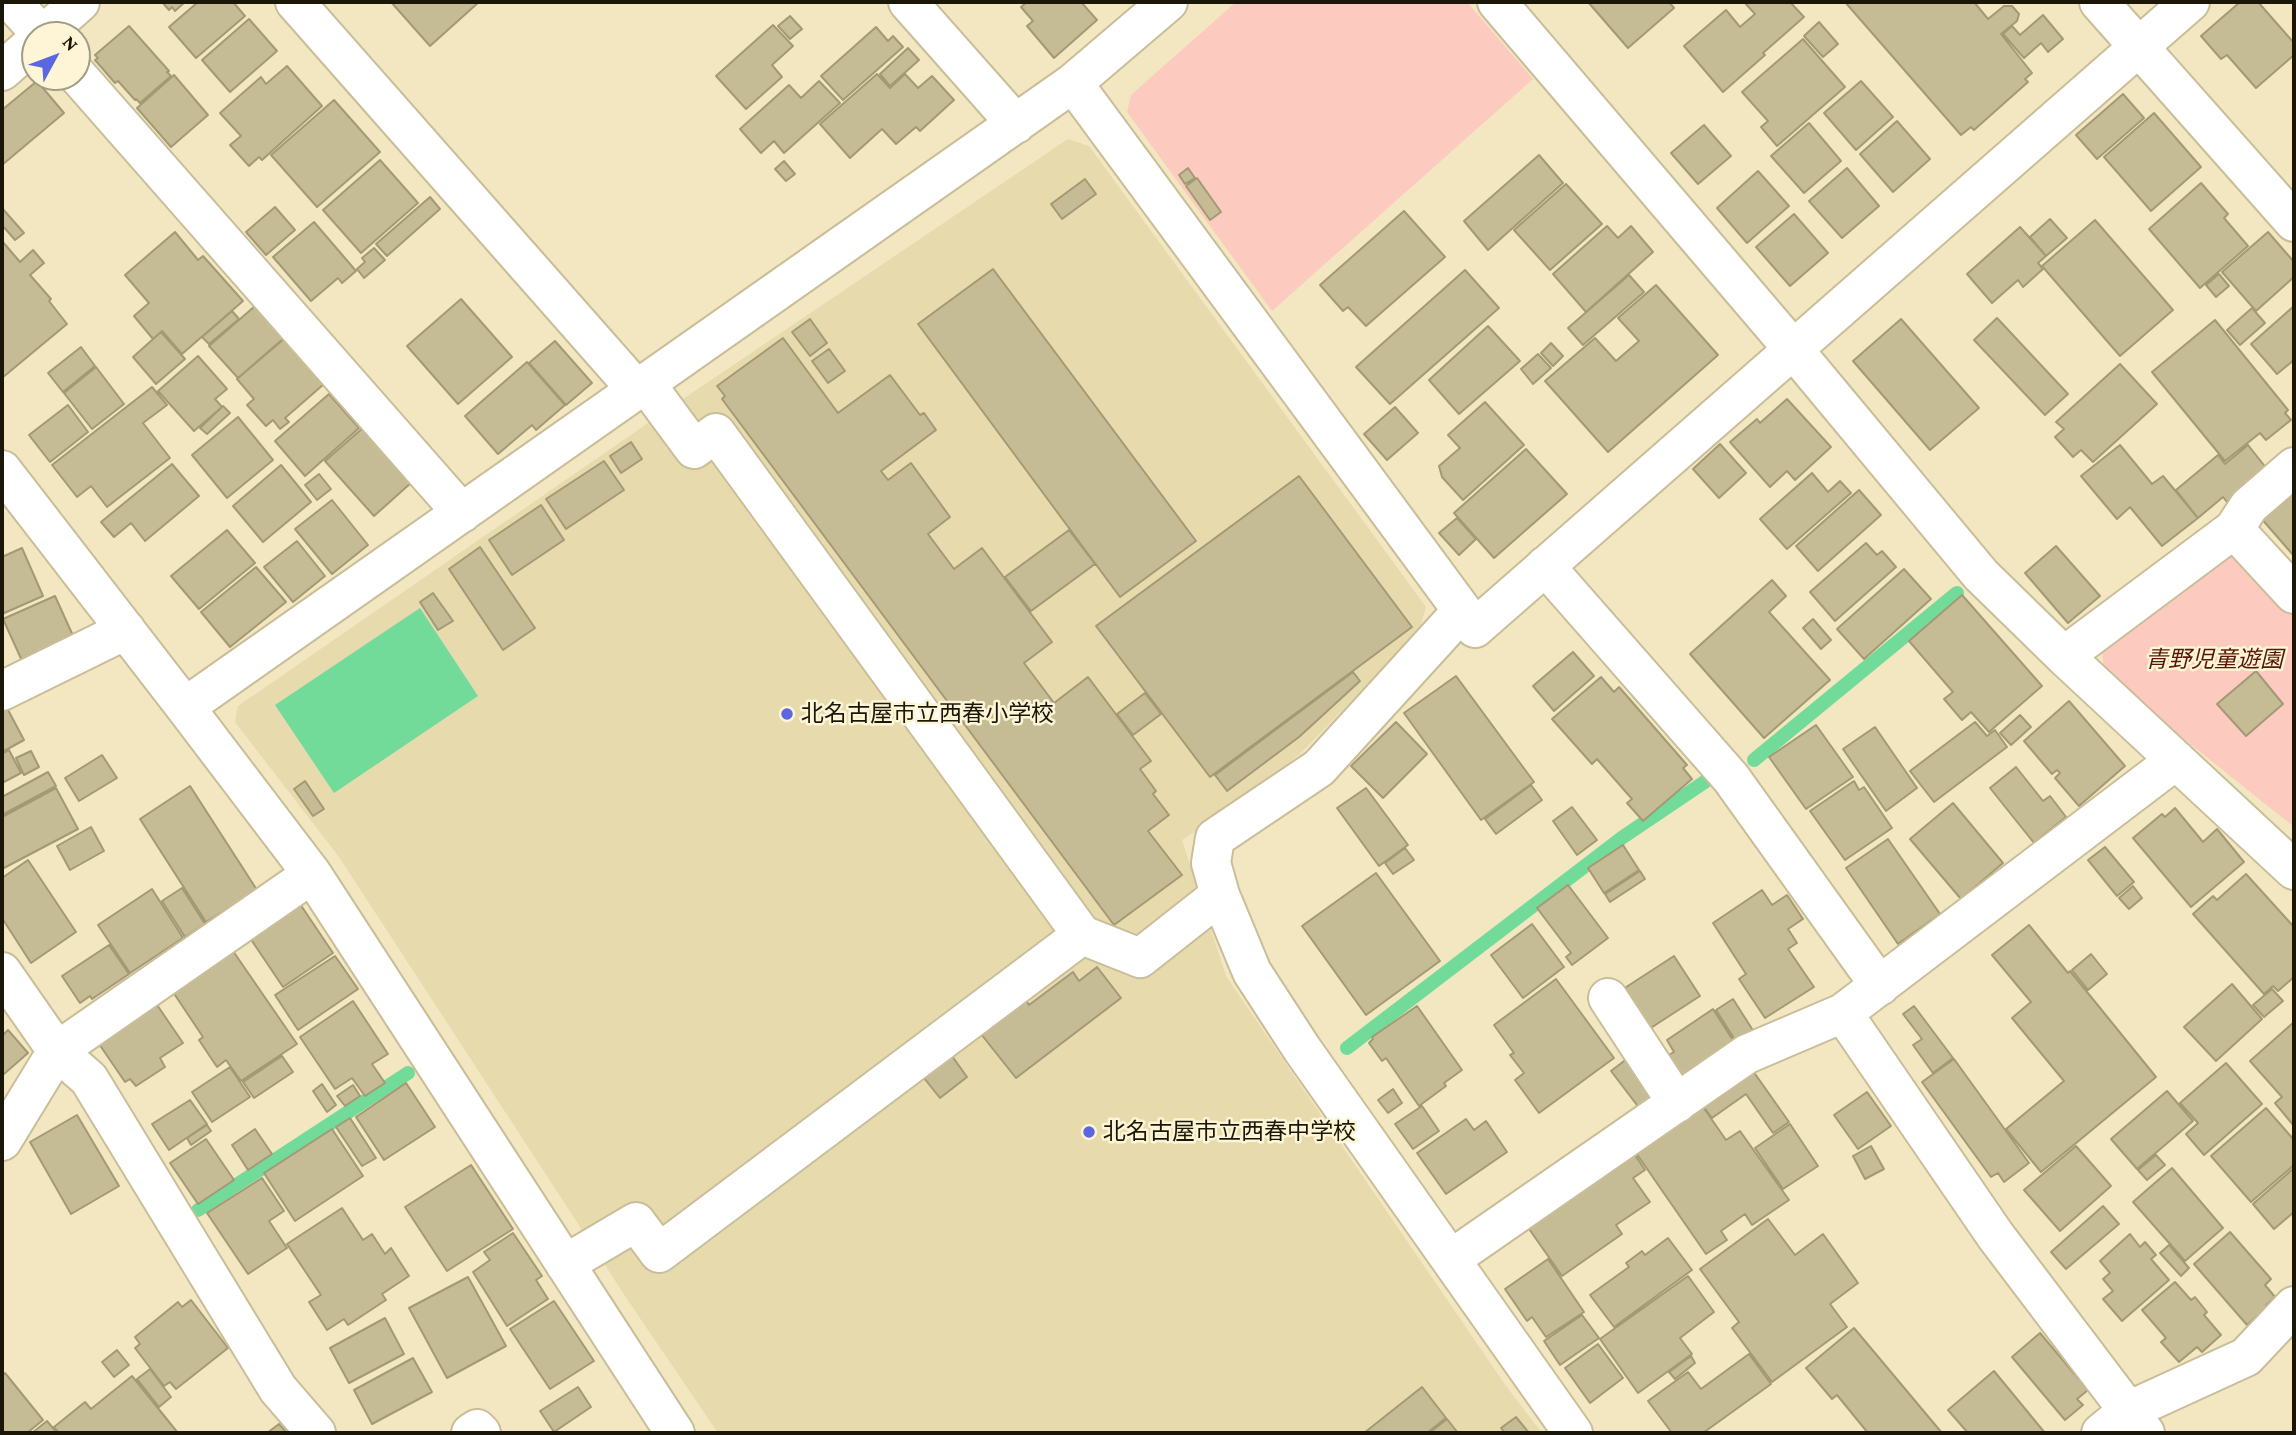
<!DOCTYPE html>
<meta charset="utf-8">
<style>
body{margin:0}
#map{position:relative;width:2296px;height:1435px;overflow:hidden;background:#f2e7c0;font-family:"Crimson Pro",serif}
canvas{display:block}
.frame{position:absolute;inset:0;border:4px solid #1a1708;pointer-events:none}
.north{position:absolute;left:21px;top:21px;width:70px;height:70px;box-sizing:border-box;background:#fdf5d5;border:2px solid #a29c83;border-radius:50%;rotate:49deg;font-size:19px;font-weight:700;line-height:28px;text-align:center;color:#1a1708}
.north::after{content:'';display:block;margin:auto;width:24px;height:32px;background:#5a67de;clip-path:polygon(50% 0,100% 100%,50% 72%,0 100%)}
</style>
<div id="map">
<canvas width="2296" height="1435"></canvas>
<div class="frame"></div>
<div class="north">N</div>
</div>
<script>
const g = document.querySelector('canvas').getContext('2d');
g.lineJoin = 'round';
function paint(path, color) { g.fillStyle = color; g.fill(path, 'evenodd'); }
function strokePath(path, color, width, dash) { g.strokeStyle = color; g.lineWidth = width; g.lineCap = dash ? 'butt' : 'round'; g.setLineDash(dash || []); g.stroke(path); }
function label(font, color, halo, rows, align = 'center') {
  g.font = font + ' "Crimson Pro","Noto Sans JP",serif'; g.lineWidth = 5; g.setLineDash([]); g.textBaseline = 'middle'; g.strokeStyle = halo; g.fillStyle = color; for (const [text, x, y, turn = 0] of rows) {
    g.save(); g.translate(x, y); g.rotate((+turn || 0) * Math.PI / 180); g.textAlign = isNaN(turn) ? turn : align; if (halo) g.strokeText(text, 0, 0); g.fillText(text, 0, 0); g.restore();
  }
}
paint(new Path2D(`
 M1068 139 1089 146 1426 607 1419 631 1303 751 1246 798 1182 840 1226 976 1506 1386 1542 1433H718L629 1302 339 857 235 722 238 706 683 399Z`), '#e7daad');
paint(new Path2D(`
 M1236 2H1467L1533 79 1272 311 1127 112 1131 95Z
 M2222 555 2243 556 2294 612V827L2169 727 2103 665 2102 644Z`), '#fccabe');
paint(new Path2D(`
 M420 608 478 696 334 793 275 705Z`), '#73db9a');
strokePath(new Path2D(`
 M1754 760 1957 593
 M1347 1048 1623 837 1706 781
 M198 1210 408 1073`), '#73db9a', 14);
const building = new Path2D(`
 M162 2H185L175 11 172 7 169 10Z
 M198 2H233L245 16 196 58 169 27Z
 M391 2H479L430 46Z
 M1027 2H1081L1097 20 1054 58 1027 26 1033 21 1021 7Z
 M1588 2H1669L1674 8 1628 48Z
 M1744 2H1790L1804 17 1763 53 1765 55 1723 92 1684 46 1726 10 1740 27 1755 14Z
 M1845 2H1974L1988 19 2004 6H2012L2019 14 2017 21 2001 34 2032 73 2025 79 2028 82 1974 130 1971 127 1961 135Z
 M2240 2H2258L2294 43V55L2256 88 2227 55 2221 59 2201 36Z
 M2043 15 2063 39 2048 52 2041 43 2024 58 2003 34 2012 26 2020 35Z
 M790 16 802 29 790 39 778 26Z
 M249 19 277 51 230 92 202 60Z
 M1819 22 1838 44 1823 57 1804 36Z
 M773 25 793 46 772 65 782 77 746 109 716 76Z
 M129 26 169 71 167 72 171 76 140 103 136 99 135 100 118 81 115 83 95 60 98 58 95 55Z
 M876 27 888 41 893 36 903 47 843 100 821 76Z
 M1803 39 1845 87 1777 146 1761 127 1768 121 1742 92Z
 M908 48 919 60 890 86 880 74Z
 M287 66 322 106 262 160 259 157 249 166 230 145 241 136 220 113 261 77 266 84Z
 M877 74 890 88 905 74 918 88 932 76 954 100 920 131 916 127 896 144 882 129 850 158 820 124Z
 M174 75 208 115 171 147 137 108Z
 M37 81 64 113 2 165V110Z
 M819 81 840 103 784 153 774 141 761 153 740 129 789 85 801 98Z
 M1861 81 1893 117 1856 150 1824 113Z
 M2123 94 2144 118 2097 159 2076 135Z
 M334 100 380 152 317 207 271 155Z
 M2154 113 2201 167 2151 211 2104 157Z
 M1897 121 1930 159 1893 192 1860 154Z
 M1809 123 1841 161 1804 193 1771 156Z
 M1704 125 1731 156 1698 184 1671 153Z
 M1539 155 1563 183 1488 250 1464 221Z
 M380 160 418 203 361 253 323 210Z
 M784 161 795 174 786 181 775 169Z
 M1188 168 1195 178 1185 184 1179 175Z
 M1847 168 1879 206 1842 238 1809 201Z
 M1758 171 1789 206 1747 243 1717 208Z
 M1197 178 1221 212 1210 220 1186 186Z
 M1085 179 1096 194 1062 219 1051 204Z
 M2201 183 2228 214 2224 218 2248 246 2200 288 2149 229Z
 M1566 184 1602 224 1550 270 1514 230Z
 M430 197 440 209 387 256 376 244Z
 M275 207 295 230 266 255 246 232Z
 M2 208 24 233 15 240 2 225Z
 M1404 211 1445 257 1366 326 1348 307 1343 311 1320 285Z
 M1794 214 1828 253 1790 286 1756 247Z
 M2050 219 2067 238 2046 256 2030 237Z
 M2095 220 2173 310 2120 356 2042 266Z
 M314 222 356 271 342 283 338 278 311 301 273 257Z
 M1607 226 1618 238 1631 226 1653 252 1586 312 1553 274Z
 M2020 227 2046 256 2038 263 2043 269 2023 287 2018 280 1992 303 1967 274Z
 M175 232 198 260 203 256 243 301 182 354 162 331 153 339 134 316 149 303 125 275Z
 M2268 232 2294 262V277L2256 311 2222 272Z
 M2 241 20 262 33 250 44 263 30 275 51 299 49 301 67 324 2 378Z
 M374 248 385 260 364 278 357 269 365 262 362 258Z
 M993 269 1196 541 1120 597 918 324Z
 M1465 270 1499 308 1390 404 1356 367Z
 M2219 274 2229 286 2216 297 2206 285Z
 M1629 275 1644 292 1583 345 1568 328Z
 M1656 285 1718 355 1608 452 1545 381 1595 338 1616 361 1639 341 1618 318Z
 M461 299 512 357 458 404 407 346Z
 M255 306 284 338 238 378 209 346Z
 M2294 306V360L2277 374 2251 344Z
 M2252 308 2265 323 2240 345 2227 330Z
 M232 311 239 319 209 344 202 337Z
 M1997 318 2068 394 2045 415 1974 340Z
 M810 319 827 343 810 356 792 332Z
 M1901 319 1979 408 1930 450 1853 361Z
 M2215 320 2288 410 2285 413 2291 420 2266 440 2260 433 2225 461 2152 372Z
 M1488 326 1520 361 1459 414 1429 380Z
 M161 332 185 359 156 384 133 357Z
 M285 338 324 384 285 418 289 422 280 429 273 420 266 426 247 405 254 399 237 379Z
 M783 338 838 413 890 375 920 415 924 413 936 430 881 471 888 480 911 463 950 517 928 534 954 569 982 548 1052 642 1024 663 1054 703 1088 677 1151 761 1140 769 1156 791 1153 794 1169 815 1148 831 1182 875 1114 925 722 399 725 396 717 386Z
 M555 341 592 383 566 405 529 363Z
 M1551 343 1563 356 1553 366 1541 353Z
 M81 347 95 366 63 392 48 373Z
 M829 349 845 371 828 383 812 361Z
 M1538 354 1551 368 1533 384 1521 369Z
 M198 356 227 389 215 399 222 407 194 431 158 391Z
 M527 362 565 405 536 430 532 425 498 454 465 416Z
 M2120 364 2157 404 2093 462 2081 450 2073 457 2055 437 2064 429 2056 422Z
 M96 367 124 404 92 429 64 393Z
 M152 387 167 405 143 423 170 458 107 507 91 486 77 497 52 465Z
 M329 394 359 428 305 476 275 441Z
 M1787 399 1831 447 1795 480 1787 471 1770 487 1730 442 1757 419 1760 423Z
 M1485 402 1524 445 1463 500 1442 477 1439 466 1460 448 1448 435Z
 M68 405 88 432 50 462 29 435Z
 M223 406 230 413 207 434 200 428Z
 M1395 407 1418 433 1387 460 1364 434Z
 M238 417 273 460 227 498 192 455Z
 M364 427 412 482 374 516 325 461Z
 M631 442 642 459 621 473 610 456Z
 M1720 444 1746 473 1719 498 1693 469Z
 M2120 445 2152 484 2163 476 2198 518 2162 546 2130 507 2117 519 2081 476Z
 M2248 445 2267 469 2227 502 2223 497 2198 518 2176 490 2218 455 2225 464Z
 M1526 449 1567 494 1494 558 1454 513Z
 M604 461 624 490 566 529 546 499Z
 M172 464 199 496 145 541 131 523 114 537 101 522Z
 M281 465 311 502 263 542 233 506Z
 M1812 473 1828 492 1840 481 1851 493 1787 549 1760 519Z
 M319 474 331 489 317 500 305 485Z
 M1299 476 1412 627 1210 777 1096 626Z
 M2294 486V556L2260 517Z
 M1859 490 1881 515 1818 571 1796 546Z
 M332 500 368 545 332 574 295 529Z
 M541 505 564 540 512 575 489 540Z
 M1457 518 1476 539 1459 555 1439 533Z
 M227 530 255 563 199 609 171 576Z
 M1069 530 1095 564 1031 611 1005 577Z
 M297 541 325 576 293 602 264 567Z
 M1866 543 1877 555 1882 551 1896 567 1835 621 1810 592Z
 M2056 546 2100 596 2068 623 2025 573Z
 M480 547 535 628 503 650 449 569Z
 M22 548 43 596 2 614V557Z
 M256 567 286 602 230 647 201 612Z
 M1904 569 1931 599 1864 659 1837 629Z
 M1772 580 1786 596 1769 612 1830 680 1764 738 1690 654Z
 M433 593 453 621 438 630 420 602Z
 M1962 595 2042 686 1989 732 1971 712 1962 720 1944 699 1953 692 1909 641Z
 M55 596 75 640 23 663 3 619Z
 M1813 619 1831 640 1821 649 1803 628Z
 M1573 652 1594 676 1554 711 1533 686Z
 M2256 671 2283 704 2246 736 2217 704Z
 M1353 672 1360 681 1299 737 1227 791 1215 775Z
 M1456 676 1534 782 1481 820 1404 713Z
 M1601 677 1614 692 1619 687 1687 765 1683 768 1692 779 1643 821 1627 803 1632 799 1597 759 1592 764 1552 719Z
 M1145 693 1161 714 1133 735 1117 714Z
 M2069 701 2125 766 2079 806 2055 778 2060 773 2057 770 2052 774 2024 741Z
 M7 708 24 740 4 751 2 747V711Z
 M2020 715 2031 727 2011 745 2000 733Z
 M1396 722 1427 754 1383 798 1351 766Z
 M1975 722 1987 736 1995 730 2007 747 1934 802 1910 771Z
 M1816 725 1853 777 1806 809 1769 757Z
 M1875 727 1917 788 1886 811 1843 749Z
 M2 750 3 753 9 750 21 773 2 783Z
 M31 751 39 767 24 775 16 758Z
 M102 755 117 778 79 801 65 778Z
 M2016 767 2043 801 2050 796 2066 817 2034 843 1990 788Z
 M48 772 56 786 2 815V797Z
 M305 781 324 809 313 816 294 789Z
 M1854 781 1859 790 1864 787 1892 828 1845 860 1810 811Z
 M1531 785 1542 800 1496 834 1485 819Z
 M190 786 257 890 206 922 140 819Z
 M56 788 78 829 2 869V817Z
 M1366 788 1408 845 1379 866 1337 808Z
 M1953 803 2003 863 1961 899 1910 839Z
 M1572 807 1597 840 1577 855 1553 821Z
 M2175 808 2203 842 2217 829 2244 862 2191 907 2133 838 2162 814 2165 817Z
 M91 827 104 851 70 870 57 846Z
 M1888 839 1940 914 1898 944 1846 868Z
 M1623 845 1639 870 1604 893 1588 868Z
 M2105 847 2134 882 2117 896 2088 860Z
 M1405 848 1414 860 1393 874 1385 863Z
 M28 860 76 932 31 963 2 918V878Z
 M1640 871 1645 879 1610 902 1605 894Z
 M1376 873 1440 961 1366 1015 1302 926Z
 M2246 874 2294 927V977L2278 991 2273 986 2264 994 2193 914 2213 896 2217 900Z
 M1568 885 1608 938 1572 965 1566 957 1571 953 1537 908Z
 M2133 886 2142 898 2129 909 2119 898Z
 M182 888 205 924 185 937 162 901Z
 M152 889 183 938 130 973 98 925Z
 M1762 890 1772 905 1787 895 1803 919 1788 929 1797 943 1788 949 1814 987 1765 1018 1739 979 1746 974 1713 923Z
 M298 901 333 953 283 987 248 935Z
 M1532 924 1564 967 1523 998 1491 955Z
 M2029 925 2068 973 2070 971 2156 1077 2041 1172 2006 1129 2064 1081 2012 1018 2031 1002 1992 955Z
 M109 945 129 974 92 999 90 996 80 1003 62 976Z
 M233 951 297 1044 241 1081 226 1060 217 1067 199 1040 203 1037 173 992Z
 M2091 954 2107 974 2088 990 2072 970Z
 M335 956 358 989 298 1030 275 995Z
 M1674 956 1700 996 1643 1033 1617 993Z
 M1097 967 1121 998 1016 1078 981 1034 1026 1000 1029 1005 1073 972 1079 981Z
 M1556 979 1614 1058 1539 1113 1515 1080 1524 1073 1510 1055 1514 1053 1494 1025Z
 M2232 984 2262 1019 2216 1061 2184 1027Z
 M2272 989 2283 1001 2264 1017 2253 1005Z
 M1733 999 1754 1032 1737 1043 1716 1010Z
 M353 1001 388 1054 372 1064 385 1083 365 1096 352 1078 335 1089 300 1037Z
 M155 1002 183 1043 160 1058 165 1067 136 1086 130 1079 125 1082 97 1041Z
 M1417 1006 1462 1070 1444 1083 1446 1086 1419 1106 1386 1058 1382 1061 1369 1043 1373 1039 1372 1037Z
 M1914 1006 1953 1058 1933 1073 1913 1045 1922 1039 1903 1014Z
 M1713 1009 1736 1045 1677 1085 1660 1060 1674 1052 1667 1040Z
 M2294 1022V1126L2275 1103 2282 1097 2250 1061Z
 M8 1030 28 1053 4 1074 2 1072V1036Z
 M1632 1055 1661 1094 1640 1109 1611 1071Z
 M282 1056 293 1072 254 1098 243 1082Z
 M952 1056 967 1077 940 1098 924 1078Z
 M1954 1059 2029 1163 2004 1182 1998 1173 1991 1177 1922 1082Z
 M2226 1063 2262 1104 2204 1155 2186 1134 2198 1123 2180 1103Z
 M230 1067 250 1097 212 1122 192 1092Z
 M1753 1071 1789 1122 1773 1133 1746 1094 1712 1118 1703 1106Z
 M406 1083 435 1127 384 1160 356 1117Z
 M322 1084 336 1105 327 1112 313 1091Z
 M353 1085 360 1096 345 1106 337 1096Z
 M1393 1089 1402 1103 1388 1113 1378 1100Z
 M2167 1091 2193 1121 2137 1169 2111 1139Z
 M1867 1092 1891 1126 1858 1149 1834 1115Z
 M190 1100 207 1124 169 1150 152 1124Z
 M1701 1104 1726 1140 1740 1131 1789 1200 1752 1225 1745 1214 1721 1231 1727 1240 1706 1254 1634 1150Z
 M1422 1106 1439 1131 1413 1149 1395 1124Z
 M2266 1108 2294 1140V1165L2251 1202 2211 1156Z
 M77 1115 119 1186 71 1214 30 1142Z
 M350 1118 376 1158 362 1166 336 1127Z
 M1466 1119 1474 1130 1486 1121 1507 1152 1446 1194 1417 1153Z
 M1790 1124 1818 1166 1783 1189 1755 1148Z
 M207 1125 211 1131 191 1145 187 1138Z
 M255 1129 272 1154 248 1170 232 1145Z
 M332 1129 363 1176 295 1221 264 1173Z
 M206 1139 234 1180 198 1204 170 1163Z
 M1871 1146 1884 1169 1865 1179 1853 1156Z
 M2076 1146 2111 1186 2060 1231 2024 1190Z
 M1633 1152 1645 1170 1633 1178 1650 1202 1616 1225 1622 1234 1562 1276 1527 1226Z
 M2156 1155 2165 1165 2147 1180 2138 1170Z
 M471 1165 513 1229 447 1271 405 1207Z
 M2172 1168 2223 1228 2185 1261 2133 1202Z
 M2294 1168V1212L2274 1229 2253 1204Z
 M262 1178 284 1211 269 1221 287 1248 248 1274 207 1213Z
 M2103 1206 2119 1224 2066 1269 2051 1252Z
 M342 1208 363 1240 372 1234 385 1254 391 1248 409 1276 382 1294 386 1300 348 1325 344 1319 327 1330 309 1302 321 1295 287 1244Z
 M1768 1219 1795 1255 1823 1234 1858 1283 1830 1304 1847 1327 1772 1382 1732 1328 1739 1322 1700 1269Z
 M2230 1232 2271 1279 2265 1285 2275 1297 2266 1305 2267 1307 2247 1325 2194 1264Z
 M513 1233 542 1276 536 1280 548 1299 507 1326 473 1272 490 1260 484 1252Z
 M2130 1234 2140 1247 2145 1242 2156 1255 2151 1259 2169 1280 2122 1321 2103 1299 2113 1291 2103 1279 2110 1273 2100 1261Z
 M1668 1238 1692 1270 1614 1327 1590 1295 1629 1267 1626 1263 1642 1251 1645 1255Z
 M2169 1245 2189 1268 2181 1276 2160 1253Z
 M1548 1259 1584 1312 1546 1337 1532 1317 1527 1321 1505 1289Z
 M1688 1276 1714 1312 1680 1338 1692 1354 1638 1393 1600 1339Z
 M468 1277 506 1346 447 1378 409 1308Z
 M2175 1282 2191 1300 2195 1297 2207 1312 2204 1315 2221 1335 2202 1352 2197 1347 2179 1362 2161 1342 2166 1338 2142 1310Z
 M191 1300 228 1348 176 1389 170 1382 164 1386 135 1348 140 1344 135 1337 178 1302 182 1307Z
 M554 1301 594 1361 550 1389 510 1329Z
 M1582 1315 1599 1338 1560 1365 1544 1341Z
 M385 1318 404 1354 349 1383 330 1348Z
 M1854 1328 1942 1433H1868L1837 1395 1832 1399 1806 1368Z
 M2040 1333 2088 1390 2077 1399 2083 1405 2065 1420 2012 1357Z
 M1598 1344 1623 1378 1590 1403 1565 1368Z
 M117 1350 129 1365 114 1377 102 1362Z
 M1749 1354 1771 1384 1703 1433H1672L1648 1401 1688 1372 1701 1389Z
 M1691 1356 1695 1363 1675 1379 1669 1372Z
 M413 1358 432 1392 372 1424 354 1390Z
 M150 1369 171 1397 159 1407 137 1379Z
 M1994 1371 2045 1433H1968L1948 1410Z
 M5 1373 43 1420 27 1433H2V1376Z
 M132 1376 178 1433H59L54 1427 85 1402 91 1409Z
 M578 1387 591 1407 554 1432 540 1411Z
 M1422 1387 1446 1418 1427 1433H1364Z
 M1516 1417 1529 1433H1505L1501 1428Z
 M1447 1419 1458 1433H1429Z
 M47 1421 57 1433H32Z
 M279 1424 287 1433H267Z`);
paint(building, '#c5bb95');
strokePath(building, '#a39974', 2);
const minor = new Path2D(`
 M12 2 42 35
 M295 2 637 390
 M908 2 1016 124
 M1497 2 1793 349 1981 575 2064 656 2294 870
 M2099 2 2294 222
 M43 35 80 2
 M2 71 35 42
 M77 75 462 513
 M1073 83 1475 628 2190 2
 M646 384 694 449 716 433 1082 935
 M2 470 185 707 312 874 675 1433
 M2234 529 2249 506 2294 467
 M1545 566 1731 778 1880 986
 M1462 611 1319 768 1215 838 1211 863 1220 895 1252 972 1302 1049 1573 1433
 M2064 656 2234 529 2294 594
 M2 691 126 630
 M185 707 1073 83 1168 2
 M2 972 57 1051 89 1079 278 1389 316 1433
 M1608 998 1677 1103
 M1843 1013 1995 1235 2145 1433
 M2 1141 57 1051 312 874
 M1451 1259 1747 1054 1843 1013 2176 760
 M565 1264 636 1222 659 1253 1082 935 1140 958 1220 895
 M471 1433 477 1429 481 1433
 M2101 1433 2128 1411 2246 1357 2294 1306`);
strokePath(minor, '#c9be99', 42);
strokePath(minor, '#fff', 38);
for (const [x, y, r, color] of [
 [787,714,7,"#5a67de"],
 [1089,1132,7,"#5a67de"]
]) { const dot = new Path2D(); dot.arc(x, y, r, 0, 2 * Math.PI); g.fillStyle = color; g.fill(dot); strokePath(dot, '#fdf5d5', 2.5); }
label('italic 23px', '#581707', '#fdf5d5', [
 ["青野児童遊園",2214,660]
]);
label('23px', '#1a1708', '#fdf5d5', [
 ["北名古屋市立西春小学校",801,714],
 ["北名古屋市立西春中学校",1103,1132]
], 'left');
</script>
